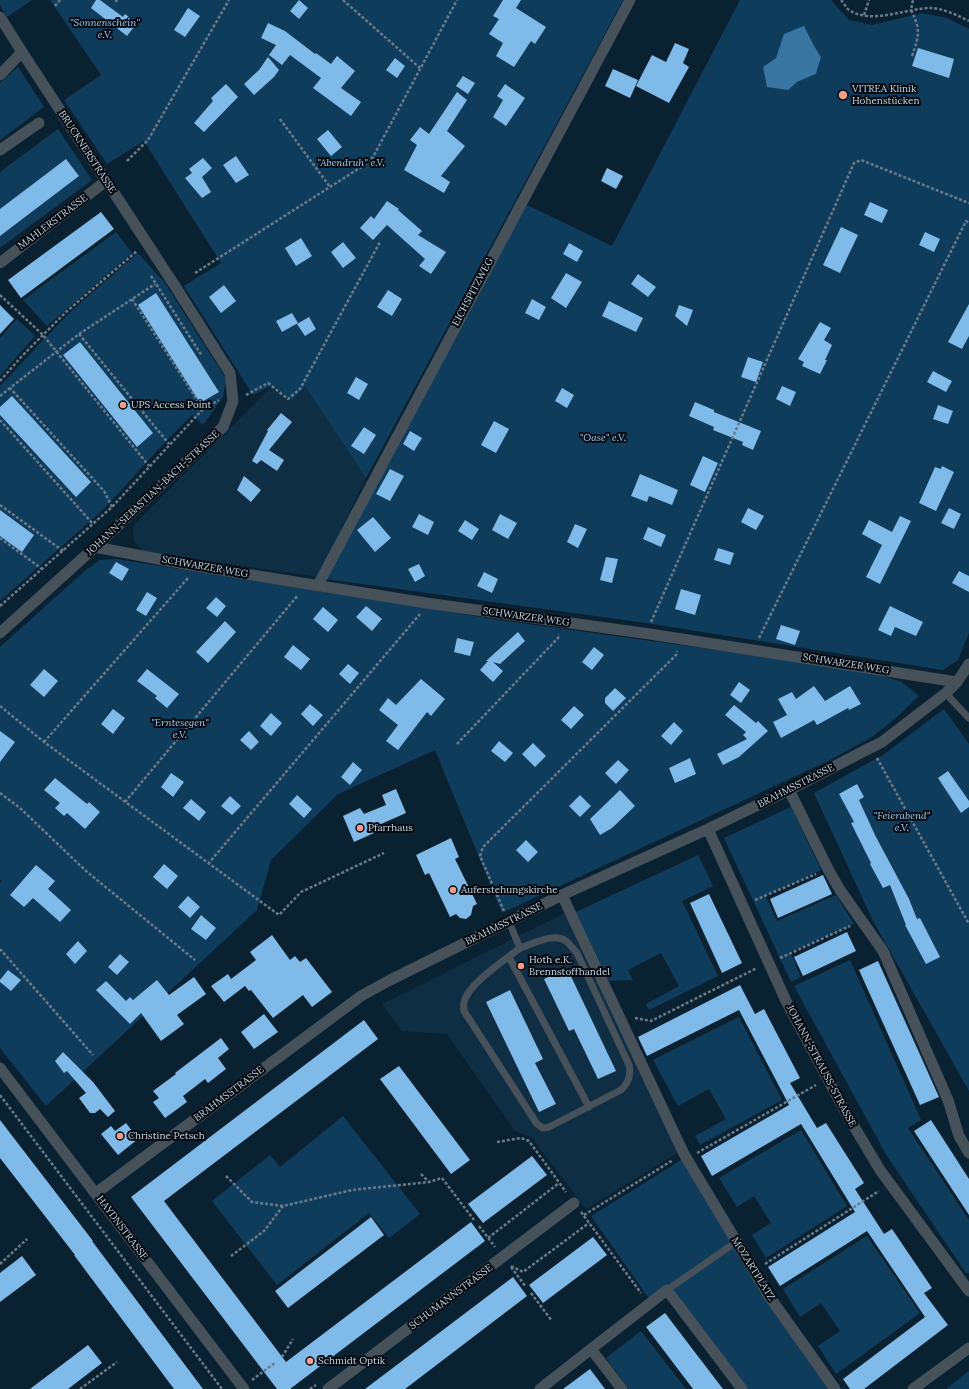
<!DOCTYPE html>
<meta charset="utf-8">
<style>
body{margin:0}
canvas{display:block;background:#0a2132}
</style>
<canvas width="969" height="1389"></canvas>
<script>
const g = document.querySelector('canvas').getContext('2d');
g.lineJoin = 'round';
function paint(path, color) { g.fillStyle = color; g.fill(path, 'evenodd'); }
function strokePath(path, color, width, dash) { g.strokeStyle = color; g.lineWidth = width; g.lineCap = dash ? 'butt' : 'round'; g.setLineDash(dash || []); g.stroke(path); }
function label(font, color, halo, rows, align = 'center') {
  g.font = font + ' Lora,serif'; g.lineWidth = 4; g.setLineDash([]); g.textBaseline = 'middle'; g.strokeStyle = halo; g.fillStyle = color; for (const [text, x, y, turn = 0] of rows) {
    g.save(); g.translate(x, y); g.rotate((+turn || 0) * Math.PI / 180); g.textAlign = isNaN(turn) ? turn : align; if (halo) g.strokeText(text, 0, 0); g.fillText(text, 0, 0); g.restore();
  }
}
paint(new Path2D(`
 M273 385 305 386 366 478 318 577 146 552 134 542 133 526Z
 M565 913 679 1152 586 1209 531 1137 515 1131 447 1034 402 1031 382 1004Z`), '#102e43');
paint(new Path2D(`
 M0 0H32L7 17 0 5Z
 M50 0H623L366 478 305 386 292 400 273 385 253 395 184 286 221 263 144 141 107 164 64 100 101 75Z
 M740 0H831L849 20 872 25 922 13 947 18 969 29V633L958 660 943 670 646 623 326 579 525 204 612 246ZM813 44 821 57 816 74 797 82 763 67 776 58Z
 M18 67 44 107 0 140V83Z
 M58 129 92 180 0 248V172Z
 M116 232 132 253 47 326 23 300Z
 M138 253 165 283 226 379 223 397 203 425 192 415 164 443 106 507 0 601V386L68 314Z
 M17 319 35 336 0 376V338Z
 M116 559 506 621 863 670 902 682 919 696 897 717 872 737 828 761 502 913 435 750 338 794 271 860 257 910 46 1106 0 1048V883L2 881 0 879V647L87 569 100 560Z
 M944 709 969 744V1091L873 921 814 793 883 755Z
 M791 807 821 870 765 895 777 921 836 895 854 924 790 952 801 977 791 982 724 838Z
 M698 855 713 886 682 901 718 976 649 1010 646 1004 679 986 661 953 628 970 633 980 609 981 576 912Z
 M850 960 921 1120 908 1128 969 1220V1273H966L887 1156 794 986Z
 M739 1017 782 1100 700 1145 695 1136 726 1119 709 1089 678 1106 653 1060Z
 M343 1116 420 1214 389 1238 369 1213 277 1285 212 1201 270 1155 280 1167Z
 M801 1130 847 1206 766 1258 752 1235 771 1223 754 1196 737 1207 719 1178Z
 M683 1159 832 1389H745L668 1286 650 1300 591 1216Z
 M867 1236 920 1313 836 1374 818 1346 840 1331 821 1303 800 1317 783 1289Z
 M641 1331 686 1389H629L606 1358Z
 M969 1371V1389H946Z`), '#103c5b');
paint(new Path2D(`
 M804 26 813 44 821 57 816 74 797 82 788 90 767 87 763 67 776 58 784 34Z`), '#3a74a0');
paint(new Path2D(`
 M96 0H100L123 17 125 14 137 23 127 36 91 8Z
 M299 0 308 8 299 19 290 11Z
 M503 0H521L516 8 546 27 535 44 531 41 514 67 496 56 503 43 489 34 499 19 493 16Z
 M188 8 200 16 185 37 174 30Z
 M268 23 285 31 315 54 316 53 331 64 337 56 355 71 341 88 361 102 351 116 313 88 321 78 290 55 282 65 269 55 276 45 261 38Z
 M675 43 689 49 683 63 689 67 669 103 636 86 652 55 666 62Z
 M918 48 954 59 949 78 912 66Z
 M268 57 279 70 274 77 254 95 244 84 259 70Z
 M395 58 405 66 397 78 386 70Z
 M613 69 638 80 630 98 605 86Z
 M463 76 475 83 468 94 456 86Z
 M226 84 238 97 204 132 194 123 213 101 211 98Z
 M505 84 525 98 506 126 493 117 503 100 497 96Z
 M457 92 467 100 447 131 465 146 441 176 450 182 444 193 404 170 417 145 410 140 420 127 429 134Z
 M328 130 342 147 331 156 317 139Z
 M236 156 249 175 236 183 223 165Z
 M203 158 212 168 202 177 211 192 202 198 185 178 192 173 189 169Z
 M66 159 79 176 0 236V209Z
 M607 168 623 176 616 189 601 181Z
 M387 201 399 209 398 210 422 231 418 235 446 252 431 274 419 266 425 259 387 225 373 240 360 228 371 216 374 219Z
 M870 202 888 210 882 223 864 215Z
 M101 212 114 229 21 298 8 280Z
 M841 227 858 235 840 273 823 265Z
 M925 232 940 239 934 252 919 245Z
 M301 238 312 256 296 266 285 248Z
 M343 242 356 258 343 268 331 252Z
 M569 243 583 251 577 262 563 254Z
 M566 273 582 282 566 308 551 298Z
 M638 274 656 287 648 297 631 284Z
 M224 285 236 301 221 313 209 297Z
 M388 290 402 299 392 316 377 307Z
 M156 293 219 392 200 403 138 305Z
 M532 299 546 307 539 320 525 313Z
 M609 301 643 318 636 332 602 316Z
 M969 304V336L962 349 948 342Z
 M0 305 14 319 0 334Z
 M679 305 693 310 687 326 675 316Z
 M292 313 298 323 282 332 276 321Z
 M309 317 316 329 305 336 297 324Z
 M820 322 831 328 824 340 832 345 825 360H827L820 374 802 366 804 362 798 359Z
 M80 342 153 433 137 447 63 355Z
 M748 357 763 362 756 382 741 377Z
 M933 371 952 381 946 392 927 382Z
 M356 377 368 384 359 400 347 393Z
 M782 386 796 392 790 406 776 399Z
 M562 388 574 395 567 408 555 401Z
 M12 396 91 482 76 497 0 415V407Z
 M695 402 714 410V412L761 431 753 450 742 445 743 442 713 430 714 427 689 416Z
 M938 405 953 411 948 424 933 419Z
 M281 413 292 422 269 450 284 460 277 471 261 460 257 464 252 461 268 431 267 430Z
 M494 421 509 429 496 453 481 445Z
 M364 427 376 435 364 454 351 446Z
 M410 431 422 438 414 451 403 444Z
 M703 456 718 463 705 492 690 485Z
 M942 466 954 472 936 511 919 503 935 467 941 469Z
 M390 469 404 476 390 501 376 494Z
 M640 474 678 490 672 505 649 496 647 502 631 496Z
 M244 476 261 490 251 502 237 490Z
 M748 508 764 516 756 530 741 522Z
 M949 508 961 514 954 529 941 523Z
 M0 510 34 535 22 552 0 536Z
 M419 514 434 522 428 535 412 527Z
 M500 514 517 523 508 539 492 530Z
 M900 516 911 521 880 584 866 577 882 545 862 534 869 520 892 532Z
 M373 517 391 538 375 552 357 530Z
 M465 520 479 529 472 540 458 531Z
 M575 524 587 529 578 548 567 542Z
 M648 527 666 535 661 547 643 539Z
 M718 548 734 553 730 565 714 560Z
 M606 557 618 559 612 583 600 580Z
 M116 562 129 569 122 581 109 573Z
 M419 564 425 576 415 582 408 569Z
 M959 571 969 576V592L952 583Z
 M484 572 498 579 492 593 477 586Z
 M681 589 701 595 695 615 675 609Z
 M147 592 157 598 146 616 136 610Z
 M216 597 226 606 217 617 206 608Z
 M366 606 382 619 372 631 356 617Z
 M890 606 923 622 916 636 895 627 891 636 878 630Z
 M323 607 338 620 328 632 313 619Z
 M225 621 236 632 208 663 196 652Z
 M781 625 800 631 795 645 776 639Z
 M518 632 525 641 500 664 493 662 503 671 493 682 480 670 488 661H486Z
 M457 638 474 642 470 656 454 652Z
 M293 645 310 659 301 670 284 657Z
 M594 647 604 655 592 670 582 662Z
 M348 664 359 673 350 684 339 674Z
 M44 669 58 681 44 697 30 685Z
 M147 669 179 694 167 708 155 698 157 696 137 681Z
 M421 679 445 699 431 716 427 712 398 750 386 741 398 725 379 710 388 698 396 705Z
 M739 682 750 690 741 703 730 695Z
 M814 686 825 701 850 686 861 704 849 710 848 708 817 725 814 720 781 738 773 722 787 715 778 699 792 692 796 699Z
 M615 688 626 698 613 711 605 703V698Z
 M310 704 323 715 313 726 301 714Z
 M734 705 756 723 758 721 768 731 739 757 723 765 717 754 747 739 743 735 746 732 725 715Z
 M574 706 584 715 571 729 561 720Z
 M113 709 125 718 113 734 101 724Z
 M271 713 282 723 271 736 260 726Z
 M674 722 683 731 671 745 661 736Z
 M0 731 15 742 0 762Z
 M249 731 259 742 251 750 240 740Z
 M499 741 513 753 505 762 491 751Z
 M533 743 546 756 535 767 522 754Z
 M690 758 696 774 675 783 669 768Z
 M618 760 629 770 616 784 605 773Z
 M353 762 362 770 350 785 341 777Z
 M948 771 969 801V807L961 813 938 778Z
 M171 773 184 782 173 797 161 787Z
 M55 778 87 804 89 802 100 812 85 829 67 813 64 816 55 808 60 803 44 790Z
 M857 784 864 797 859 800 875 835 909 899 917 919 920 918 940 957 926 964 905 925H906L890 885 883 888 870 864 871 863 851 823 854 822 839 794Z
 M396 789 406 813 372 828 374 833 354 842 343 816 360 808 364 814 386 805 382 795Z
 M620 790 635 806 612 828 600 835 590 819Z
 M297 795 312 809 304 818 289 804Z
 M580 795 591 806 580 817 569 806Z
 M230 796 241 806 232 815 221 806Z
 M191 799 206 812 199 821 183 808Z
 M451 838 459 857 455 859 477 904 473 906 471 915 466 919 460 918 456 914 450 917 429 873 425 875 416 855Z
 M526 840 538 852 528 862 516 850Z
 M164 864 178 876 167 889 153 877Z
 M36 865 55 881 48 889 71 910 60 922 33 898 24 907 10 895Z
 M823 875 832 894 778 918 770 899Z
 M709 894 742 963 722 973 690 903Z
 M188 896 200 907 190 918 178 907Z
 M201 915 216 928 206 940 191 929Z
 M847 932 856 951 803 976 794 957Z
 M272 935 290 960 295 956 300 962 306 958 332 992 312 1007 303 995 273 1018 251 990 249 991 245 986 224 1002 211 986 228 974 231 979 256 960 250 952Z
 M78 941 87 951 75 964 66 954Z
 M120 954 129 962 117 975 108 967Z
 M878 961 939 1097 920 1105 859 970Z
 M567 968 616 1071 598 1079 574 1029 569 1031 544 979Z
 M8 970 21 980 11 991 0 982V980Z
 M194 977 206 994 177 1015 184 1024 161 1041 141 1013 130 1024 96 990 106 981 126 1001 130 997 133 1000 157 980 169 995Z
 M740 985 755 1014 764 1009 800 1078 790 1083 817 1128 826 1123 864 1183 855 1189 884 1234 892 1229 932 1288 924 1293 948 1325 864 1389H850L843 1379 925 1317 867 1231 780 1286 768 1267 855 1212 801 1124 712 1176 701 1156 789 1105 739 1010 647 1056 638 1037Z
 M510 990 543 1059 535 1063 556 1104 539 1112 486 1002Z
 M264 1014 278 1032 254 1049 241 1032Z
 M364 1020 378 1039 164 1201 286 1362 471 1222 485 1241 290 1389H277L131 1197Z
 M221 1038 229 1049 218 1058 226 1069 208 1083 205 1079 183 1096 187 1102 165 1118 153 1102 159 1098 153 1091 176 1074 175 1073Z
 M63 1052 93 1082 115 1111 108 1117 100 1109 95 1113H90L79 1098 86 1093 67 1071 64 1073 55 1061Z
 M399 1066 470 1160 451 1174 380 1079Z
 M0 1120 93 1241H92L203 1389H174L74 1255H75L0 1158Z
 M931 1120 969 1179V1215L914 1131Z
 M126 1123 138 1139 118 1155 101 1134 111 1126 115 1131Z
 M532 1156 547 1175 483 1223 468 1204Z
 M371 1217 384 1235 288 1308 275 1291Z
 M593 1237 607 1255 543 1303 529 1285Z
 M22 1256 36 1275 0 1302V1273Z
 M513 1277 527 1296 405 1389H365Z
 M665 1313 697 1355 723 1389H693L646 1327Z
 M88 1345 102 1363 68 1389H30Z
 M590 1369 605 1389H563Z`), '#7fbae9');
strokePath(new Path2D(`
 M115 0 119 3
 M343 0 420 68
 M841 0C844 3 846 8 849 10 871 25 907 8 931 8 942 8 959 16 969 21
 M55 6 60 0
 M864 15 869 0
 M912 56C919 36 921 30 911 10L913 0
 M280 119 330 187
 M127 161 148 140 229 0
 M195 273 366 164 373 157 457 0
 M151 276 202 356
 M0 295 43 335 149 466
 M132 299 203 409
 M79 334 169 444
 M0 381 22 356 66 312 137 251
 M246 395 268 383 288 399 300 389 380 242
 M0 396 10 388
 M0 420 93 524
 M0 505 63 551
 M112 507 104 491 10 388 79 334 155 284
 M0 538 42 569
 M0 606 112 507 203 409 219 400
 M651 622 854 163 861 160 969 203
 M759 638 966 221 969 223
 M0 706 44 742 279 915 301 892 384 853
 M44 742 188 578
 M457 744 558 638 559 634
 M877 758 969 924
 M0 793 20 808 86 871 195 960
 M125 802 298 595
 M208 864 420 614
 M755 900 816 874
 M504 911 480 856 483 847 676 655 677 651
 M0 949 93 1055
 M780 958 850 926
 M635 1018 651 1021 757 968
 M0 1095 222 1389
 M497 1142 521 1138 529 1141 566 1192
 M697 1153 816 1085
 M421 1174 429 1182 442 1178 474 1220
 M226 1176 252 1202 283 1206 352 1190 429 1182
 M581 1212 641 1293
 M584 1215 673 1160
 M479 1226 495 1247
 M488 1238 559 1183
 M231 1256 264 1231 283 1206
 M0 1264 27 1239
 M765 1264 879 1191
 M511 1266 523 1272 589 1223
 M511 1267 526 1287
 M531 1293 552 1321
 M282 1357 293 1339
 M252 1380 276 1362
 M80 1389 117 1362
 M310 1389 316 1385`), '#697b8a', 2.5, [3, 2]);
strokePath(new Path2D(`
 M947 692 950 698 969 718
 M509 922 520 948C505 960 468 984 464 1002 463 1005 464 1008 464 1011L537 1124 543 1128 549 1127 621 1090C629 1082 631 1075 629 1065L577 953C573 949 570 944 566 941 554 932 533 944 520 948
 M509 957 589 1107
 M667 1290 736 1242`), '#465159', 7);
strokePath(new Path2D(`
 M0 17 22 52 175 286 230 373 233 401 223 427 95 547 0 633
 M0 75 22 52
 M0 150 39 123
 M0 263 106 181
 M95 547 190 565 426 603 650 634 957 682
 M318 585 630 0
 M789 790 828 869 840 890 883 951 948 1100 959 1136 969 1153
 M708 829 786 1001 846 1113 880 1170 969 1291
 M562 895 684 1154 769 1296 835 1389
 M0 1068 244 1389
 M96 1193 361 996 390 980 562 895 708 829 789 790 868 749 882 742 947 692 957 682 969 664
 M591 1349 667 1290 742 1389
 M328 1389 574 1203
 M540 1389 591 1349 622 1389
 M913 1389 969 1348`), '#465159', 11);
strokePath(new Path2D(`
 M968 666H969`), '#465159', 11);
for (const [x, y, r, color] of [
 [843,95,5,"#f49e8a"],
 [123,405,4,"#f49e8a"],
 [360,828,4,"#f49e8a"],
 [453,890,4,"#f49e8a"],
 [521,966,4,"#f49e8a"],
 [120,1136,4,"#f49e8a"],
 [310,1361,4,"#f49e8a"]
]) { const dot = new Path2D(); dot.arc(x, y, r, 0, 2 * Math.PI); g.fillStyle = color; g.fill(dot); strokePath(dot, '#030a12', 1.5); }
label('italic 10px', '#9dccf2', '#030a12', [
 ["\"Sonnenschein\"",105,23],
 ["e.V.",105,35],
 ["\"Abendruh\" e.V.",351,163],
 ["\"Oase\" e.V.",603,438],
 ["\"Erntesegen\"",180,723],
 ["e.V.",180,735],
 ["\"Feierabend\"",902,816],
 ["e.V.",902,828]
]);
label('10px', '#c6d4e0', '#030a12', [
 ["VITREA Klinik",852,89],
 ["Hohenstücken",852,101],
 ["UPS Access Point",131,405],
 ["Pfarrhaus",368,828],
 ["Auferstehungskirche",461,890],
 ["Hoth e.K.",529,960],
 ["Brennstoffhandel",529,972],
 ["Christine Petsch",128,1136],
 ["Schmidt Optik",318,1361]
], 'left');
label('10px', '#c6d4e0', '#030a12', [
 ["BRUCKNERSTRASSE",87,152,57],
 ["MAHLERSTRASSE",53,222,-37],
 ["EICHSPITZWEG",473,292,-62],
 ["JOHANN-SEBASTIAN-BACH-STRASSE",153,493,-43],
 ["SCHWARZER WEG",205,567,10],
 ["SCHWARZER WEG",526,617,8],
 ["SCHWARZER WEG",846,664,9],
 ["BRAHMSSTRASSE",796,786,-27],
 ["BRAHMSSTRASSE",504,924,-26],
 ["JOHANN-STRAUSS-STRASSE",821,1066,62],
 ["BRAHMSSTRASSE",229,1094,-37],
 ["HAYDNSTRASSE",122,1228,53],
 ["MOZARTPLATZ",753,1269,58],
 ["SCHUMANNSTRASSE",451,1297,-37]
]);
</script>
